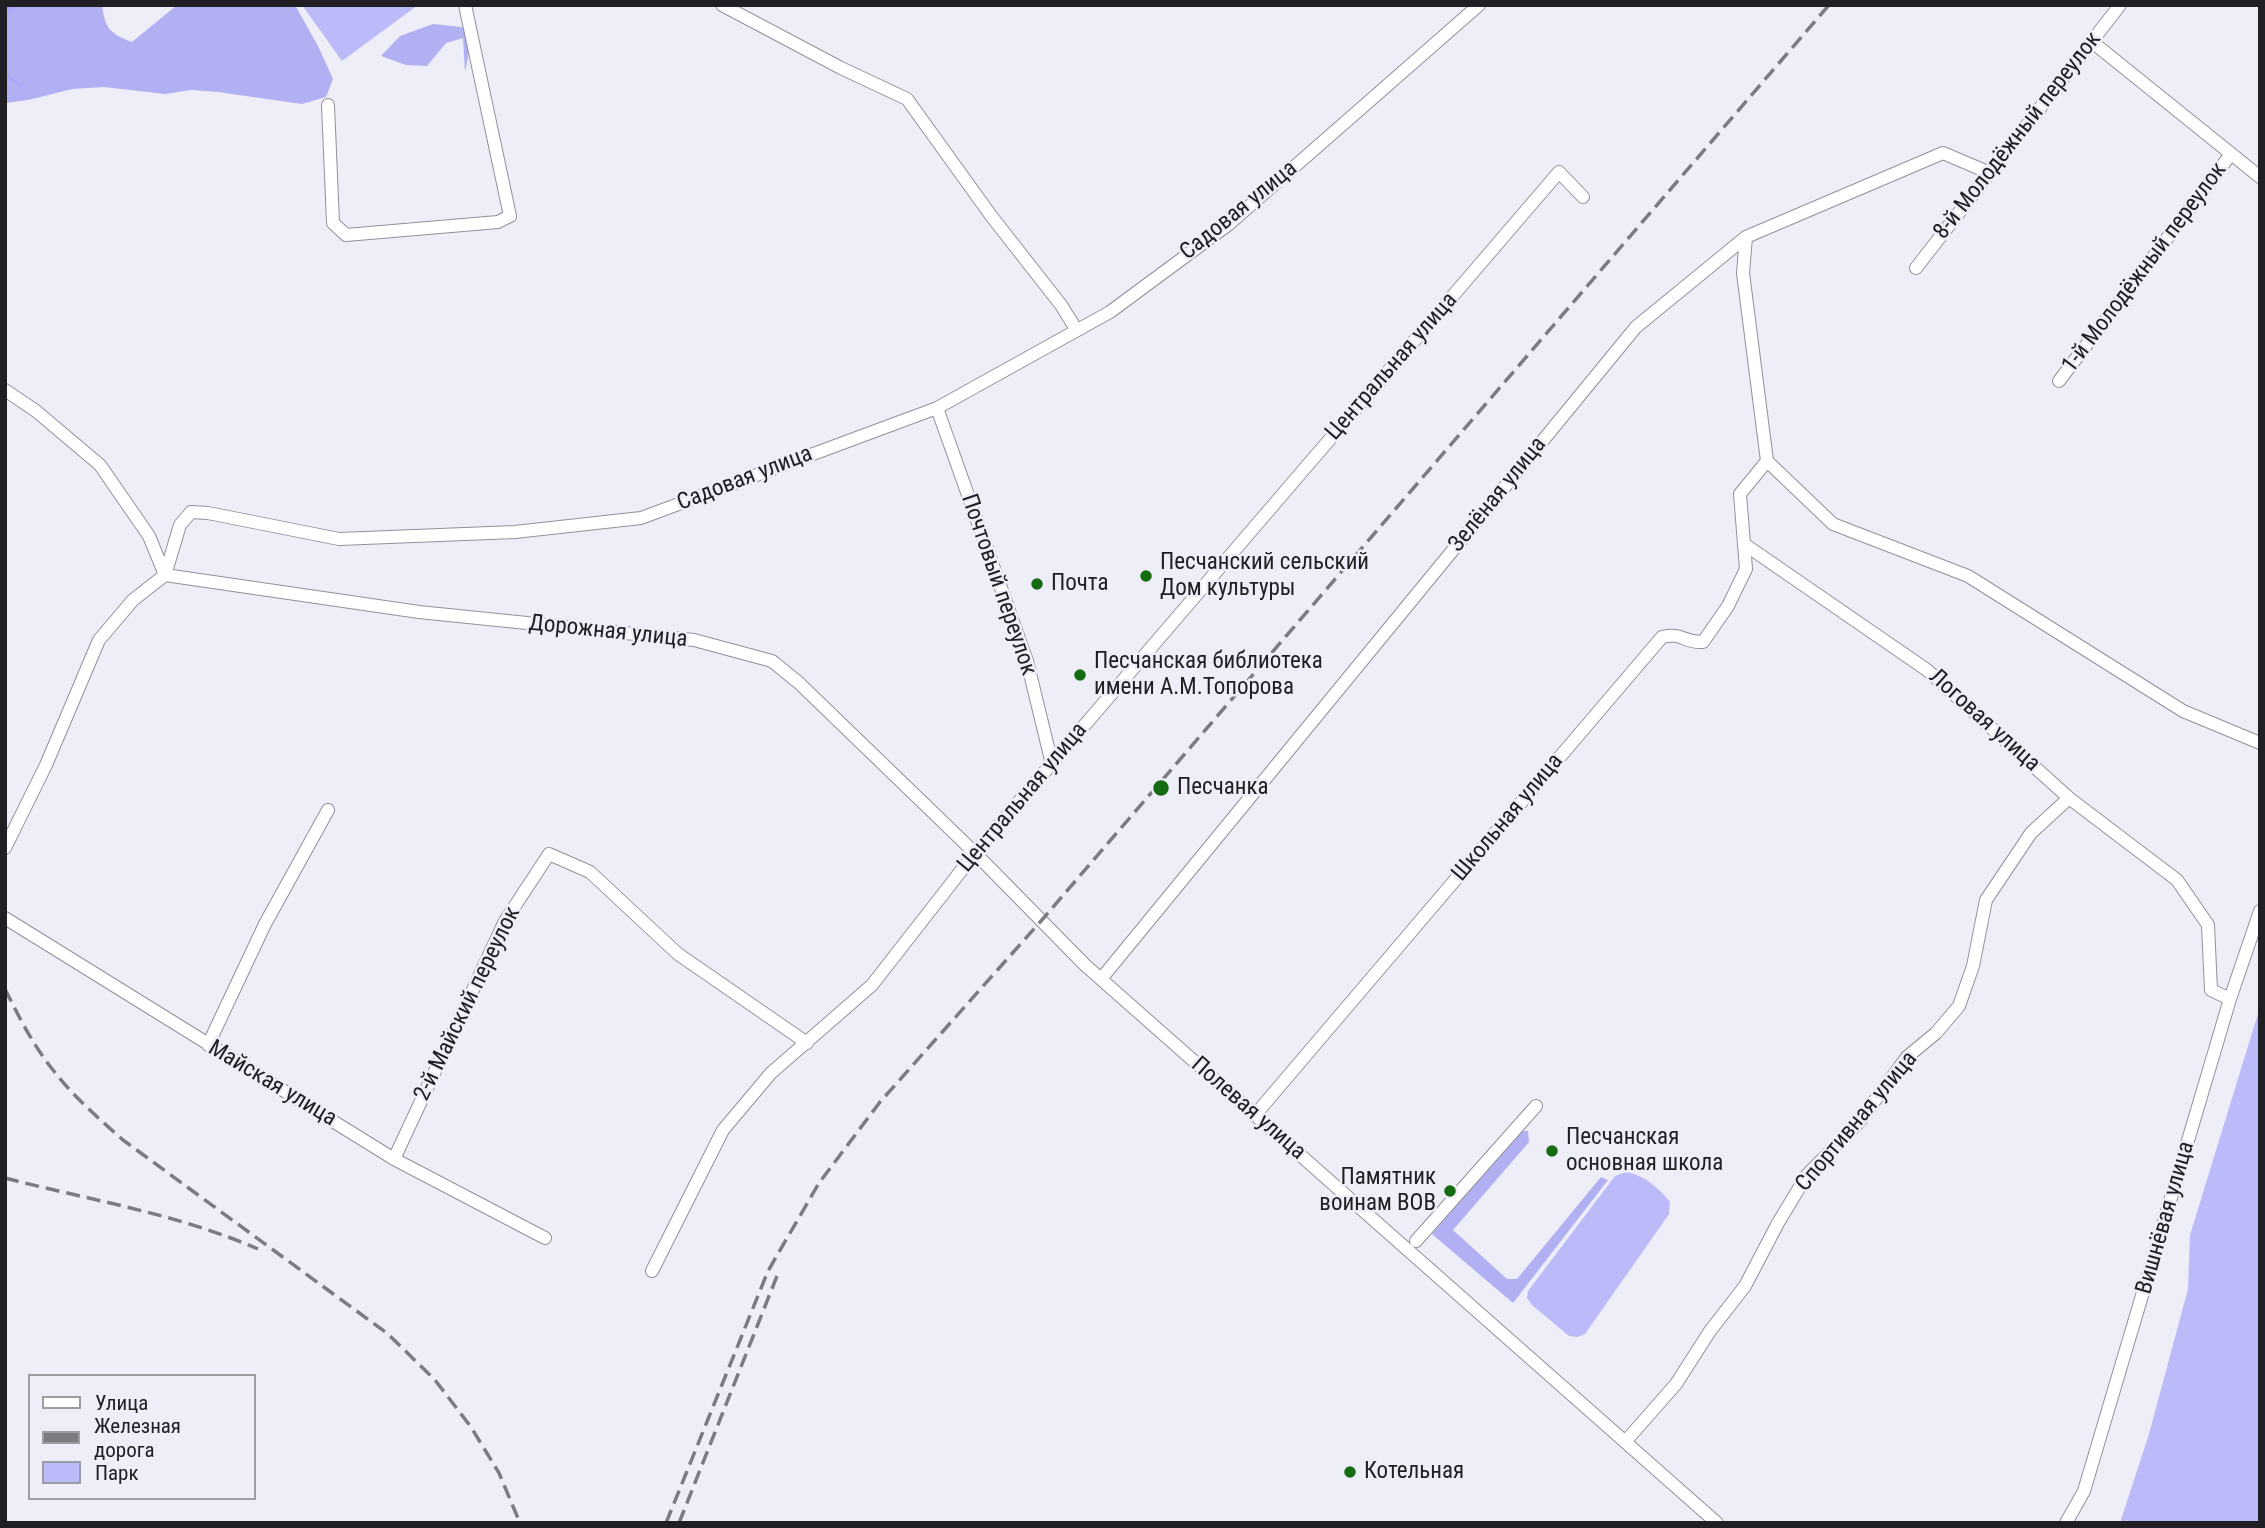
<!DOCTYPE html>
<meta charset="utf-8">
<style>
body{margin:0}
#map{position:relative;width:2265px;height:1528px;overflow:hidden;background:#eeeef8;font-family:"Roboto Condensed",sans-serif}
canvas{display:block}
.frame{position:absolute;inset:0;border:7px solid #202024;pointer-events:none}
.legend{position:absolute;left:28px;top:1374px;width:228px;height:126px;box-sizing:border-box;background:#eeeef8;border:2px solid #9c9ca3;margin:0;padding:9px 12px;list-style:none;font-size:21px;color:#202024}
.legend li{display:flex;align-items:center;gap:14px;height:35px}
.legend b{width:35px;border:2px solid #9c9ca3}
</style>
<div id="map">
<canvas width="2265" height="1528"></canvas>
<div class="frame"></div>
<ul class="legend">
<li><b style="height:9px;background:#fff"></b>Улица</li>
<li><b style="height:9px;background:#7b7b82"></b>Железная дорога</li>
<li><b style="height:19px;background:#bcbbf9"></b>Парк</li>
</ul>
</div>
<script>
const g = document.querySelector('canvas').getContext('2d');
g.lineJoin = 'round';
function paint(path, color) { g.fillStyle = color; g.fill(path, 'evenodd'); }
function strokePath(path, color, width, dash) { g.strokeStyle = color; g.lineWidth = width; g.lineCap = dash ? 'butt' : 'round'; g.setLineDash(dash || []); g.stroke(path); }
function label(font, color, halo, rows, align = 'center') {
  g.font = font + ' "Roboto Condensed",sans-serif'; g.lineWidth = 5; g.setLineDash([]); g.textBaseline = 'middle'; g.strokeStyle = halo; g.fillStyle = color; for (const [text, x, y, turn = 0] of rows) {
    g.save(); g.translate(x, y); g.rotate((+turn || 0) * Math.PI / 180); g.textAlign = isNaN(turn) ? turn : align; if (halo) g.strokeText(text, 0, 0); g.fillText(text, 0, 0); g.restore();
  }
}
paint(new Path2D(`
 M302 5H418L342 61Z
 M2260 1007V1523H2120L2149 1434 2188 1289 2190 1235Z
 M1626 1172C1644 1175 1659 1188 1670 1202L1669 1214 1585 1334 1578 1337 1569 1336 1532 1305 1527 1298 1528 1291 1615 1176Z`), '#bcbbf9');
paint(new Path2D(`
 M5 5H102C105 28 110 34 132 42L177 5H295L318 46 333 79 326 97 302 104 218 92 191 90 165 94 104 87 72 89 28 100 5 103Z
 M433 24 462 27 471 43 465 72 463 38 446 43 427 66 406 65 381 56 400 36Z
 M1520 1131H1528L1529 1142 1453 1230 1507 1279H1517L1601 1177 1608 1180 1513 1303 1432 1234Z`), '#b1b0f2');
strokePath(new Path2D(`
 M5 74 21 86`), '#aba9fa', 3.5);
strokePath(new Path2D(`
 M5 6 7 5`), '#aba9fa', 19);
const minor = new Path2D(`
 M722 5 841 68 907 99 992 217 1061 305 1076 329
 M2091 41 2260 177
 M328 105 333 223 346 235 498 222 510 216 465 5
 M1746 237 1743 273 1767 461 1833 524 1968 576 2183 711 2260 743
 M1916 268 2120 5
 M2059 381 2231 154
 M5 390 36 411 100 465 149 536 165 575
 M937 408 1027 661 1052 764
 M1767 461 1740 494 1744 544 1927 670 2069 798 2177 880 2208 925 2211 990 2230 999
 M165 575 419 612 694 640 772 661 799 683 975 853 1085 965 1717 1523
 M165 575 180 525 191 512 208 513 339 539 515 532 641 518 937 408 1110 312 1229 224 1479 5
 M5 848 46 765 99 640 133 600 165 575
 M5 918 394 1159 545 1238
 M1101 979 1636 327 1746 237 1943 153 1990 173
 M208 1045 265 924 328 810
 M1255 1115 1662 637C1683 632 1683 643 1703 642L1728 606 1746 569 1744 544
 M394 1159 505 921 549 854 590 872 678 954 807 1043
 M1416 1241 1536 1106
 M652 1271 723 1130 771 1073 872 985 975 853 1559 172 1583 197
 M1625 1442 1676 1384 1710 1331 1745 1286 1778 1223 1807 1175 1859 1122 1907 1057 1936 1033 1959 1006 1973 966 1986 900 2031 833 2069 798
 M2066 1523 2084 1491 2230 999 2260 911`);
strokePath(minor, '#91919b', 14);
strokePath(minor, '#fff', 12);
strokePath(new Path2D(`
 M5 989C19 1017 33 1045 53 1070 73 1096 98 1118 123 1140L388 1334 435 1380 471 1427 499 1473 520 1523
 M5 1178C90 1200 178 1214 258 1249
 M666 1523 768 1271 819 1183 880 1102 1041 921 1829 5
 M679 1523 777 1276`), '#7b7b82', 3.5, [14, 7]);
for (const [x, y, r, color] of [
 [1146,576,7,"#156b12"],
 [1037,584,7,"#156b12"],
 [1080,675,7,"#156b12"],
 [1161,788,9,"#156b12"],
 [1552,1151,7,"#156b12"],
 [1450,1191,7,"#156b12"],
 [1350,1472,7,"#156b12"]
]) { const dot = new Path2D(); dot.arc(x, y, r, 0, 2 * Math.PI); g.fillStyle = color; g.fill(dot); strokePath(dot, '#eeeef8', 2.5); }
label('23px', '#202024', '#eeeef8', [
 ["8-й Молодёжный переулок",2018,136,-52],
 ["Садовая улица",1239,211,-39],
 ["1-й Молодёжный переулок",2145,268,-53],
 ["Центральная улица",1392,367,-49],
 ["Садовая улица",745,479,-21],
 ["Зелёная улица",1498,495,-51],
 ["Почтовый переулок",998,585,71],
 ["Дорожная улица",608,632,6],
 ["Логовая улица",1984,721,42],
 ["Центральная улица",1023,798,-50],
 ["Школьная улица",1508,818,-50],
 ["2-й Майский переулок",468,1004,-64],
 ["Майская улица",272,1084,31],
 ["Полевая улица",1248,1109,41],
 ["Спортивная улица",1857,1122,-50],
 ["Вишнёвая улица",2166,1218,-74]
]);
label('23px', '#202024', '#eeeef8', [
 ["Песчанский сельский",1160,563],
 ["Дом культуры",1160,589],
 ["Почта",1051,584],
 ["Песчанская библиотека",1094,662],
 ["имени А.М.Топорова",1094,688],
 ["Песчанка",1177,788],
 ["Песчанская",1566,1138],
 ["основная школа",1566,1164],
 ["Памятник",1436,1178,"right"],
 ["воинам ВОВ",1436,1204,"right"],
 ["Котельная",1364,1472]
], 'left');
</script>
